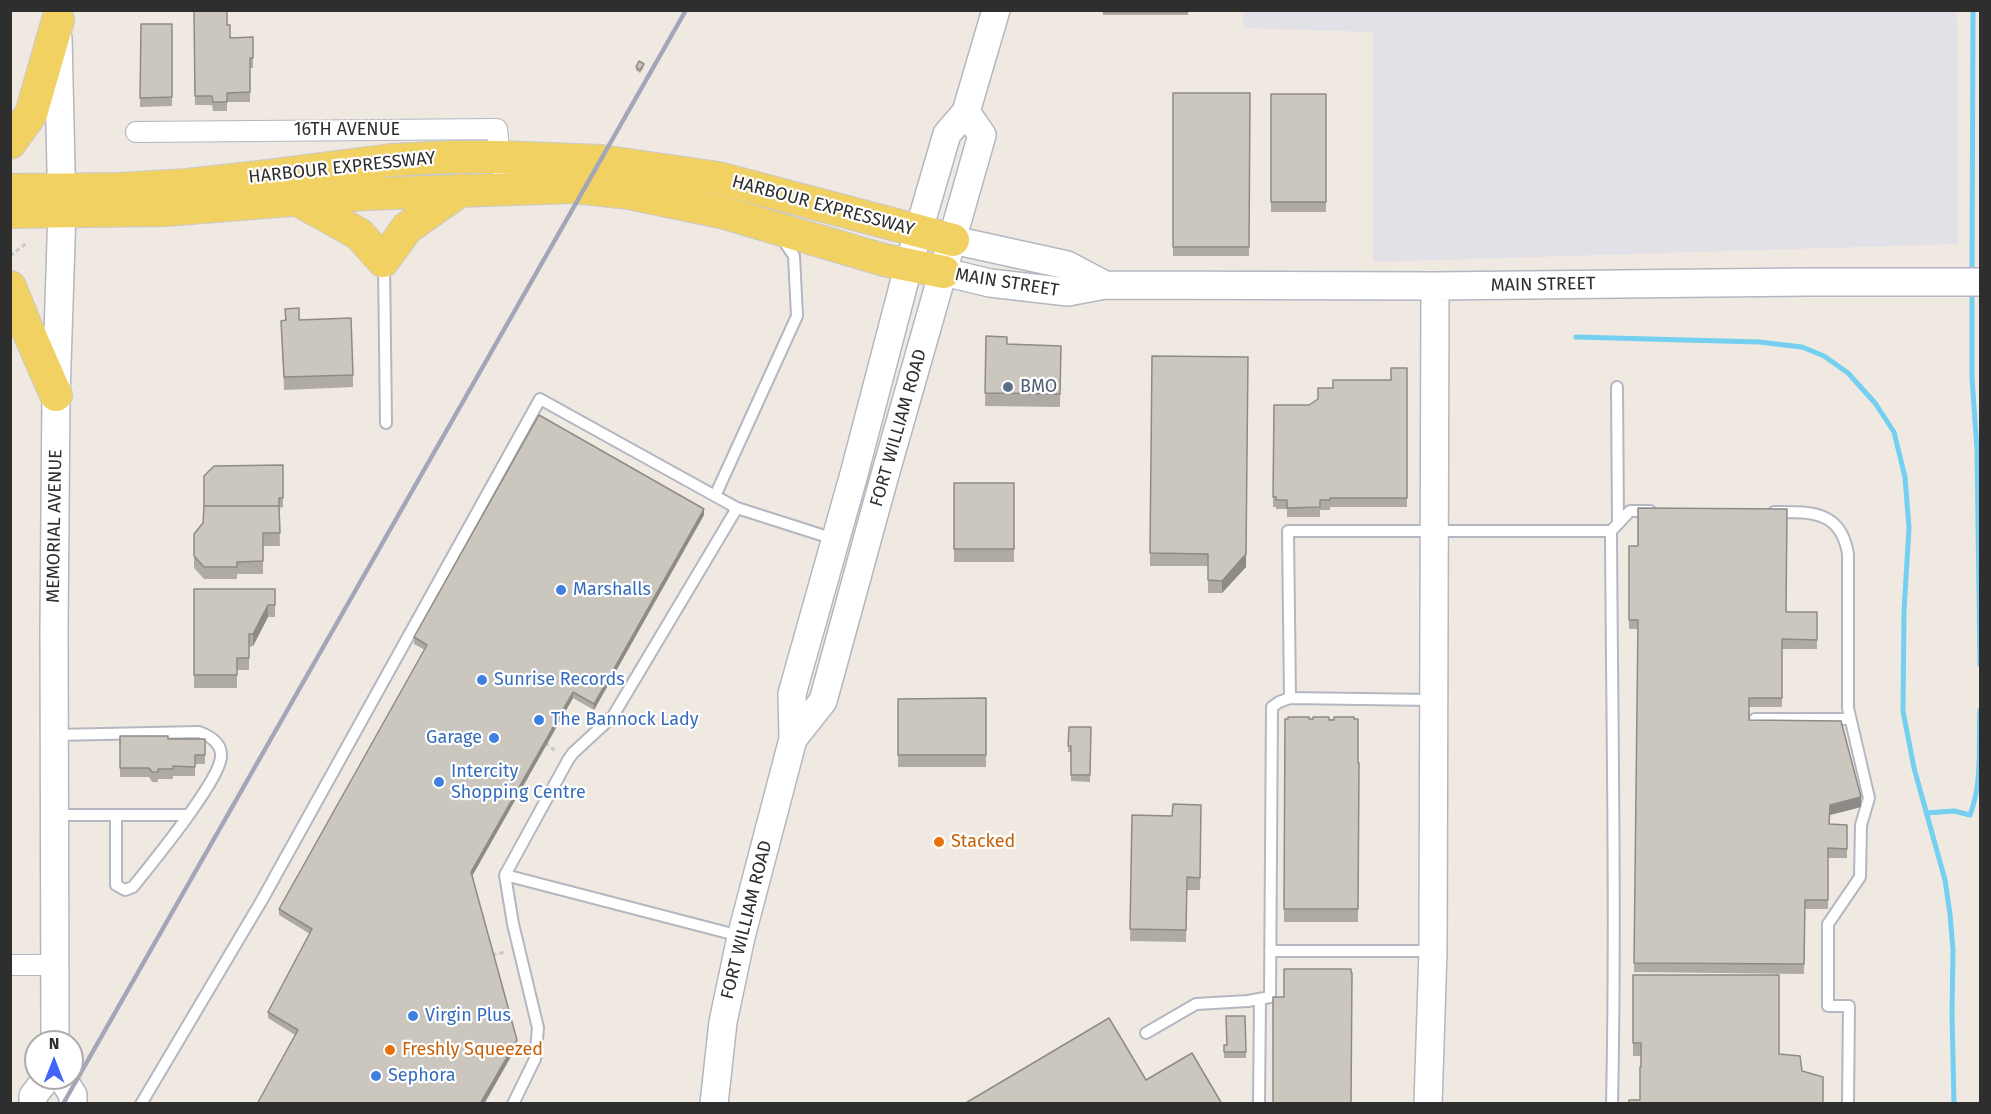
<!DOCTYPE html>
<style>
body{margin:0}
#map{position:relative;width:1991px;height:1114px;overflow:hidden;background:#efe9e1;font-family:"Fira Sans",sans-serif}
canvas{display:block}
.frame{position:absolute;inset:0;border:12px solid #2e2e2e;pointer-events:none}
.north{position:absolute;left:24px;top:1030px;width:60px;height:60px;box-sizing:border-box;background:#fff;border:2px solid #ababab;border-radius:50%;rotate:0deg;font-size:16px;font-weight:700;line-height:24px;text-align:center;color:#2e2e2e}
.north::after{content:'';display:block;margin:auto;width:21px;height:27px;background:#4264fb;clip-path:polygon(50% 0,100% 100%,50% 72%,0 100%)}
</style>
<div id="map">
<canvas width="1991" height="1114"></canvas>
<div class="frame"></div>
<div class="north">N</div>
</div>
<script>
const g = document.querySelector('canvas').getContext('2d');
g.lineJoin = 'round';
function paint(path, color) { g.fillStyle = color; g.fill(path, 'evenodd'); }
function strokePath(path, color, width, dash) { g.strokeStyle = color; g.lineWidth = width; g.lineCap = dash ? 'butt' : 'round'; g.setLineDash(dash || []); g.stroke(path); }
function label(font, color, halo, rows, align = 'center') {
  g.font = font + ' "Fira Sans",sans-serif'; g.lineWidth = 4.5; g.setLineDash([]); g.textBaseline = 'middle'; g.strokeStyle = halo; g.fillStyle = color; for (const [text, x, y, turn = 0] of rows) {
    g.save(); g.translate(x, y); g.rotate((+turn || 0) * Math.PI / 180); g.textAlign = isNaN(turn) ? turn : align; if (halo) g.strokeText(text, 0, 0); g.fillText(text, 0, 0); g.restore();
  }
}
paint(new Path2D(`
 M1243 11H1957L1958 244 1373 262V32L1243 28Z`), '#e3e1e8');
strokePath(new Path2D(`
 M1972 276 1973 10
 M1972 291V378L1977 450 1980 665
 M1576 337 1759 342 1802 347 1824 356 1848 373 1875 403 1894 432 1905 477 1909 528 1904 611 1903 711 1914 768 1945 880 1950 914 1953 950 1952 1013 1954 1104
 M1926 813 1954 811 1970 815C1983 781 1978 745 1980 710`), '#75cff0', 5);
const lane = new Path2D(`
 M384 264 386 423
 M1617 387 1618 523
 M715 496 797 316 794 256 781 237
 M1774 512C1810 512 1841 510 1848 554V708L1869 798 1861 825 1860 877 1828 924V1006H1849L1848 1104
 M1611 531 1630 511H1650
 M1290 698 1288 531H1611C1612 722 1616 913 1612 1104
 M1755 719H1850
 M55 735 199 732C210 736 222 743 221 757 219 782 152 863 133 887L125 890 116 885V815
 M55 815H187
 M505 875 740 936
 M1270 951H1432
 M1146 1033 1196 1004 1248 1001 1270 997 1272 707 1279 702 1290 698 1433 700
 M141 1104 262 900 540 399 737 508 834 539
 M513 1104 535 1059 538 1028 513 924 505 875 568 760 573 753 613 716 737 508
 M1259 1104 1260 999`);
const street = new Path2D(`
 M136 132 497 129 500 157 507 188
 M10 965H54`);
const secondary = new Path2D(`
 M953 240 1067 265 1105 285
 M944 272 990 283 1068 292 1105 285 1435 286 1806 282H1980
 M793 739 823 701 883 482 982 135 966 112
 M55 1042 54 630 56 395 62 211 58 38
 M62 1078 73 1095V1104
 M33 1104V1096L47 1078
 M714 1104 723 1022 741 937 793 739 792 694 854 474 909 264 947 134 966 112 996 10
 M1428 1104 1433 951 1435 286`);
const primary = new Path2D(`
 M10 143 31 114 58 20
 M10 190 119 189 187 185 268 176 391 160 451 157H500L601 161 718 178 953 240
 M296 199 359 234 383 261 407 228 461 190
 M10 212 165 210 367 194 574 187 629 193 721 212 884 260 944 272
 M10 287 25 324 56 395`);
strokePath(lane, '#b4b7c1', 14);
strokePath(street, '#b4b7c1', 22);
strokePath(secondary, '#b4b7c1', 30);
strokePath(primary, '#c9c9c9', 34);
strokePath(new Path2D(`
 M10 256 28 242
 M545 743 557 752
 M492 955 506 952`), '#c9c9c9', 3, [4.5, 3]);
strokePath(lane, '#fff', 10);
strokePath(street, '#fff', 20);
strokePath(secondary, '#fff', 27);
strokePath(primary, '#f2d163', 32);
strokePath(new Path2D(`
 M63 1104 686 10`), '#a3a6b8', 4.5);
paint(new Path2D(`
 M1103 10H1188V15H1103Z
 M194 11 227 25 230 38 253 37V68H250V102H227V111H213L212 105H195Z
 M141 24H172V106L140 107Z
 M636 67H644L640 73 636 70Z
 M1173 93H1250L1249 256H1173Z
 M1271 94H1326V212H1271Z
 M285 309 353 375V387L284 390 281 321 285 320Z
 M986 336 1007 344 1061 346 1060 407 985 406Z
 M1152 356 1246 567 1222 593H1208V566H1150Z
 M1407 368V507H1330V510H1320V517H1287V509H1276V507H1273L1274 405H1309L1391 380Z
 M283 465V507L279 508 280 546H263V574H237V579H204L194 568V534Z
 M954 483H1014V562H954Z
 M704 515 594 710 573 698 472 876 517 1046 484 1104H257L295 1035 268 1018V1012L310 934 279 915V909L425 650 414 644V637Z
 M1629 546 1786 612H1817V649H1782V707H1749V720L1861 807 1830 815V824L1847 825V858H1828V909H1805L1804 974 1634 972 1638 629H1629Z
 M194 589H275V617H268L253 646 249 647V670H237V688H194Z
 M986 698V767H898V699Z
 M1285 719H1354L1358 763V922H1284Z
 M1069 727H1091L1090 782 1071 781V752H1068Z
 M120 736 168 739H205V764H195V776H173V779H158V782H152L149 777H120Z
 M1201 805 1200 890H1187L1186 942 1130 941 1132 815 1172 816Z
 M1633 975 1779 1054 1640 1100 1641 1056H1633Z
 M1245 1016 1246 1058H1224V1045H1227Z`), '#afaba4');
paint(new Path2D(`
 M1248 357 1246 567 1222 593V581Z
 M704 509V515L594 710V704Z
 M268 605V617L253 646V634Z
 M573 692V698L471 878V872Z
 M1861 797V807L1830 815V805Z
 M517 1040V1046L484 1104H480Z`), '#8e8b86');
const building = new Path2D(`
 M227 10V25H230V38L253 37V58H250V92L227 93V102H213L212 96H195L194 11Z
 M1103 10H1188V12H1103Z
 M141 24H172V97L140 98Z
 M639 61 644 64 640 70 636 67Z
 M1173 93H1250L1249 247H1173Z
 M1271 94H1326V202H1271Z
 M299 308V320L351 318 353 375 284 377 281 321 286 320 285 309Z
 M986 336 1007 337V344L1061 346 1060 394 985 393Z
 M1152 356 1248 357 1246 554 1222 581 1208 580V554L1150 553Z
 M1391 368H1407V498H1330V500H1320V507L1287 508V500H1276V497H1273L1274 405H1309L1318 399V388H1333V380H1391Z
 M539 415 704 509 594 704 573 692 471 872 517 1040 480 1104H257L298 1030 268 1012 312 929 279 909 427 645 414 637Z
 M283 465V498H279V506H204V508V476L214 466Z
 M954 483H1014V549H954Z
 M204 506H279L280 533H263V561L237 562V567H204L194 556V534L203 523Z
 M1638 508 1787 509 1786 612H1817V640L1782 639V698H1749V720L1841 721 1861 797 1830 805 1829 824 1847 825V849L1828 848V900H1805L1804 964 1634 963 1638 620H1629V546H1638Z
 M194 589H275V605H268L253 634H249V658H237V675H194Z
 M986 698V755H898V699Z
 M1288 717H1309V719H1313V717H1329V720H1334V717H1354V719H1358V763H1359L1358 909H1284L1285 719H1288Z
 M1069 727H1091L1090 775H1071V746H1068Z
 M120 736H168V739H205V755H195V767L173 766V769H158V772H152L149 768H120Z
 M1173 804 1201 805 1200 878 1187 877 1186 930 1130 929 1132 815 1172 816Z
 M1284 969H1351V973H1352L1351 1104H1273V997H1284Z
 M1633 975H1779V1054L1800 1056 1802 1071 1823 1077V1104H1629V1100H1640V1067H1641V1043H1633Z
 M1226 1016H1245L1246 1052H1224V1045H1227Z
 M1109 1018 1146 1080 1192 1053 1222 1104H964Z`);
paint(building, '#cbc7bf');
strokePath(building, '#8e8b86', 1.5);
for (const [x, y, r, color] of [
 [1008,387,6,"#5c6f8a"],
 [561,590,6,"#3f7fe0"],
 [482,680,6,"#3f7fe0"],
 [539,720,6,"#3f7fe0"],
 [494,738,6,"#3f7fe0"],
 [439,782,6,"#3f7fe0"],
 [939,842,6,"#e8710a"],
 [413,1016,6,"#3f7fe0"],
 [390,1050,6,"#e8710a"],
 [376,1076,6,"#3f7fe0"]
]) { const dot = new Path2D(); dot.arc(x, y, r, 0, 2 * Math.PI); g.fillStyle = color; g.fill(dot); strokePath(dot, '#fff', 2); }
label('18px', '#2e2e2e', '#fff', [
 ["16TH AVENUE",347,130],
 ["HARBOUR EXPRESSWAY",342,168,-6],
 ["HARBOUR EXPRESSWAY",823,206,15],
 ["MAIN STREET",1007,283,9],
 ["MAIN STREET",1543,285,-1],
 ["FORT WILLIAM ROAD",899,428,-74],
 ["MEMORIAL AVENUE",55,526,-89],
 ["FORT WILLIAM ROAD",747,920,-76]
]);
label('18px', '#4e5e75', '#fff', [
 ["BMO",1020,387]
], 'left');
label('18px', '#366cbe', '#fff', [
 ["Marshalls",573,590],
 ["Sunrise Records",494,680],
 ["The Bannock Lady",551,720],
 ["Garage",482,738,"right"],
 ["Intercity",451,772],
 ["Shopping Centre",451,793],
 ["Virgin Plus",425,1016],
 ["Sephora",388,1076]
], 'left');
label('18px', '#c56008', '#fff', [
 ["Stacked",951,842],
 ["Freshly Squeezed",402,1050]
], 'left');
</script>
